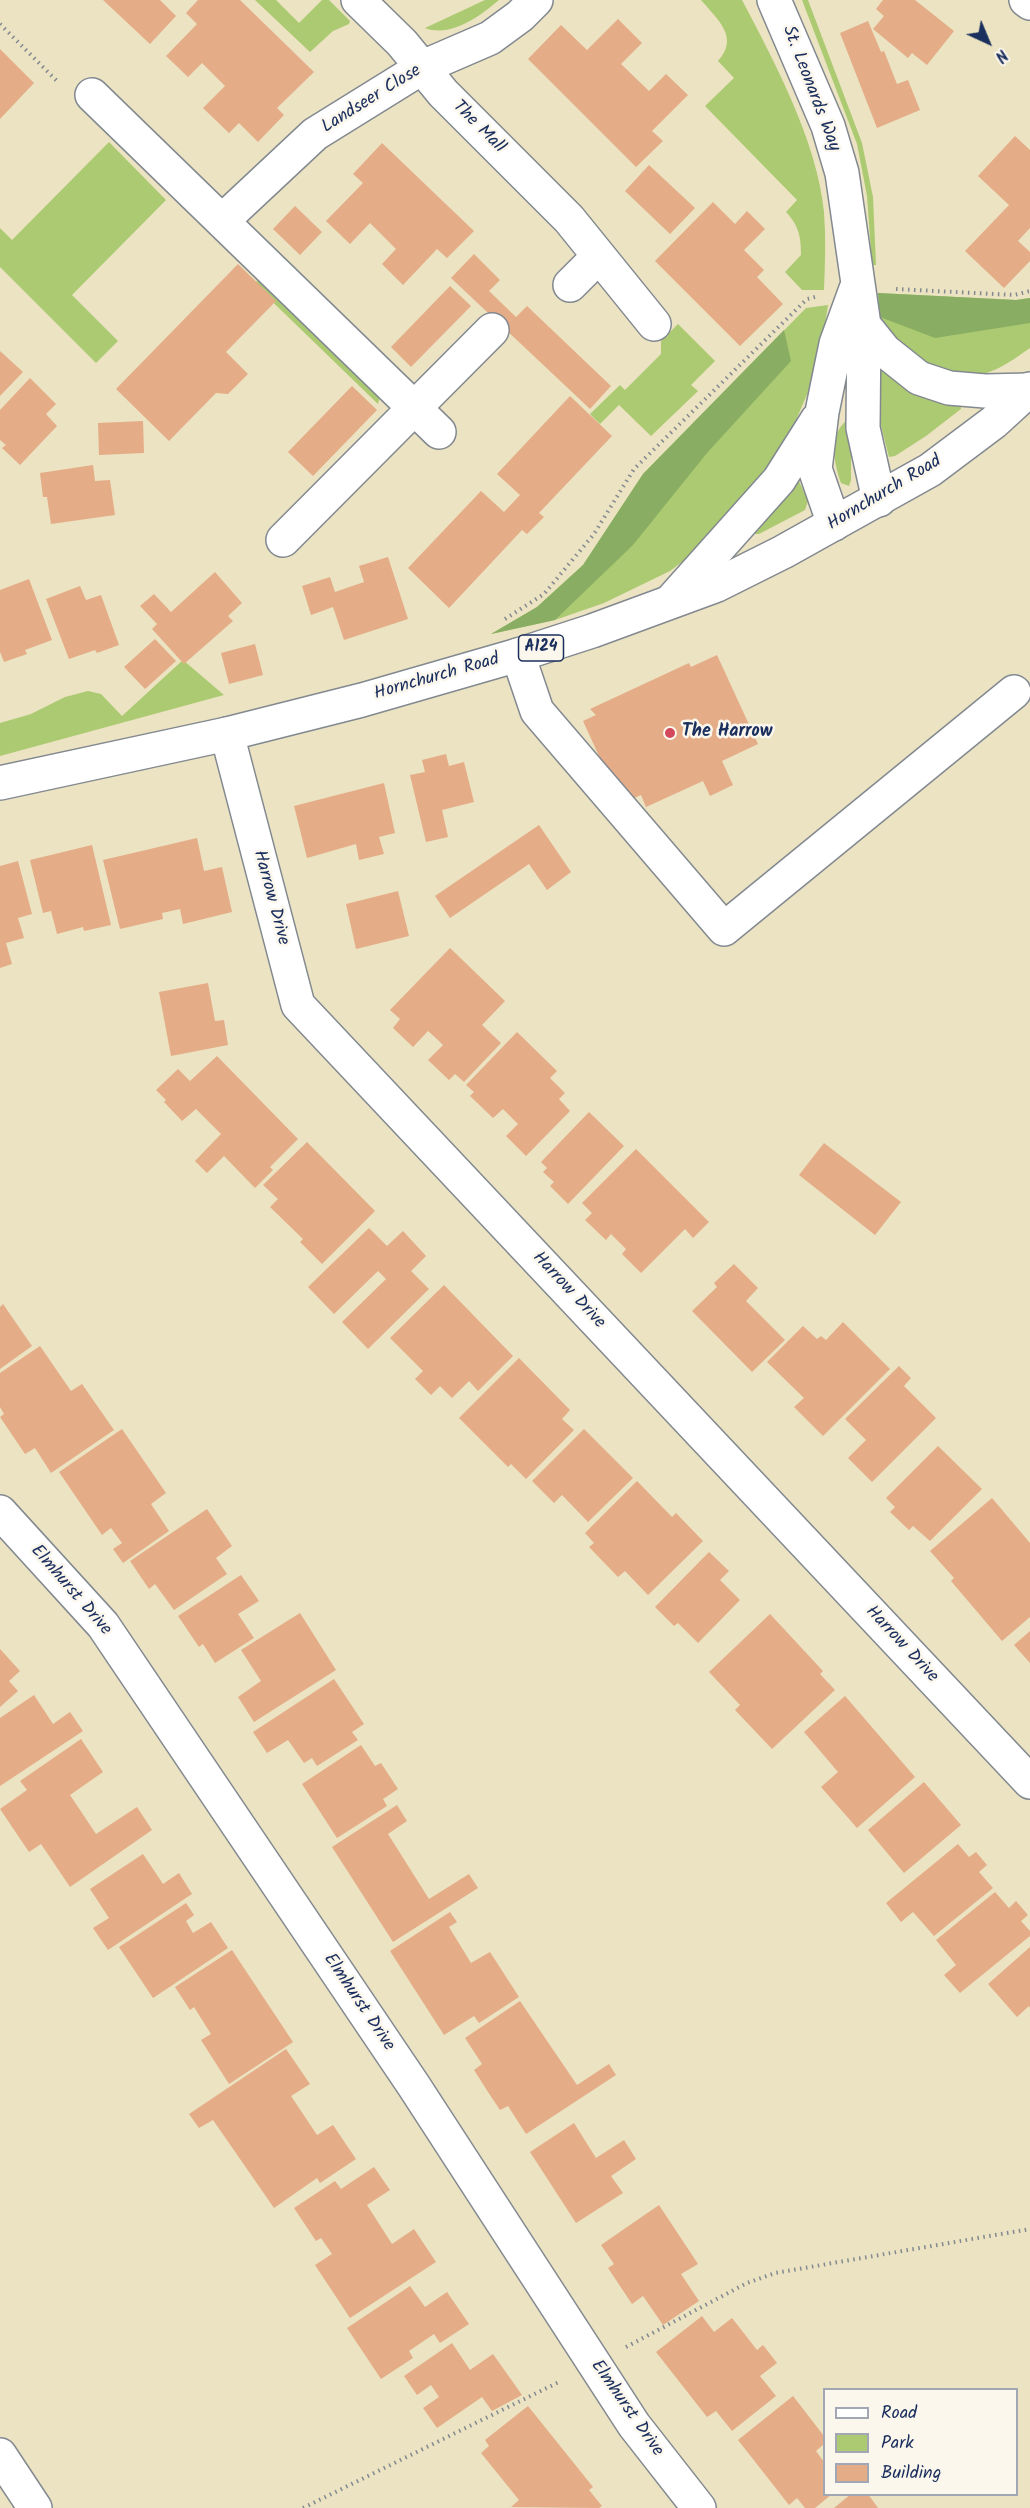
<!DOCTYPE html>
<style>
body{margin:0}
#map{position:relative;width:1030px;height:2508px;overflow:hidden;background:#ebe3c1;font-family:Kalam,sans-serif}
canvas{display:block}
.legend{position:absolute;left:823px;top:2388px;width:195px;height:108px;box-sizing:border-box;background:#fbf7ec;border:2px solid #a1a7b3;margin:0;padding:8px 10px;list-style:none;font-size:18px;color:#1b2f5e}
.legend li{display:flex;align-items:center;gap:12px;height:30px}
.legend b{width:30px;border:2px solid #a1a7b3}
.north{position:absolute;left:958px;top:12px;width:60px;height:60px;-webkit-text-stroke:4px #fbf7ec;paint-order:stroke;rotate:136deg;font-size:16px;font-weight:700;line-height:24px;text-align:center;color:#1b2f5e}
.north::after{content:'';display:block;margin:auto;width:21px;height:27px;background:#1b2f5e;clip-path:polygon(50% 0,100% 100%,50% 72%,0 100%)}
</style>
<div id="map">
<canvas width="1030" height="2508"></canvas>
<ul class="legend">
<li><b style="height:8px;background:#fff"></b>Road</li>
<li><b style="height:16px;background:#acca71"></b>Park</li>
<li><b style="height:16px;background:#e5ac88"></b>Building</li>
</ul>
<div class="north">N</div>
</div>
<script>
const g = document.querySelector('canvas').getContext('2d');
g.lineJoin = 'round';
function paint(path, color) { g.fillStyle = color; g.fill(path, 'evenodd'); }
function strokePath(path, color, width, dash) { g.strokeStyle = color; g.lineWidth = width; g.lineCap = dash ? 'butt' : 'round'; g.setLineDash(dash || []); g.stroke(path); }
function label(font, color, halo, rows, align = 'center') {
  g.font = font + ' Kalam,sans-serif'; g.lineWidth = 5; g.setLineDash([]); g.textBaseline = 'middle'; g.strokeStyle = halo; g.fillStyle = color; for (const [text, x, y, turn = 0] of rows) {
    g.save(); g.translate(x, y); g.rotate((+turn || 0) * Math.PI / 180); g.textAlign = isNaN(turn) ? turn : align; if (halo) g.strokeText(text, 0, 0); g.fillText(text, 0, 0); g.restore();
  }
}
paint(new Path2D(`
 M255 0H276L299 23 322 0H329L350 21 349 24 333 31 310 52Z
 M485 0H499C480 16 451 38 425 28Z
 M701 0H742C775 63 817 141 824 212 826 238 825 264 824 290H802L785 272 801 255C801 237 799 226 786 212L797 200 705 106 734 78 718 61C740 37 717 19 701 0Z
 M802 0H808L862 143 873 197 876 265H872L867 196 857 144Z
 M109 142 166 200 72 295 118 341 96 363 0 267V228L12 240Z
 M267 280 380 396 378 404 252 282Z
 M878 293 1016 300 1030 298V348C1013 360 994 374 972 376 937 378 890 350 880 316 878 309 879 300 878 293Z
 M828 305 818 369 780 457 716 536 670 571 604 603 555 620 491 634 537 607 583 565 643 474 806 308Z
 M678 324 715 361 691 385 698 391 651 436 619 405 600 424 590 414 620 385 625 390 661 354V341Z
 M880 366C907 394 924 397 961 405V409L926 436 895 456 889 457 879 418Z
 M847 420 851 423V480L849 486 841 483C834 463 828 435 847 420Z
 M798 479 808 501 805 510 759 534H753Z
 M183 660 224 695 0 756V723L31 714 65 697 88 691 101 694 122 716Z`), '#acca71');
paint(new Path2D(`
 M878 293 1016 300 1030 298V323L935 338 880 317Z
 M784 330 791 361 707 453 633 545 555 620 491 634 537 607 583 565 643 474Z`), '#89ae63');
paint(new Path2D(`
 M103 0H160L176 16 150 44Z
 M198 0H240L314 72 277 108 284 115 258 142 239 123 229 133 203 108 225 86 202 63 188 77 166 56 197 24 186 13Z
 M883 0H915L954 31 927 65 912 53 908 58 873 29 884 16 876 9Z
 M618 19 642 43 621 64 649 91 666 74 688 95 652 131 663 141 636 167 528 59 561 25 587 50Z
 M868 21 881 52 884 51 897 84 908 80 920 110 877 128 840 33Z
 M0 49 34 83 0 119Z
 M1015 136 1030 150V228L1018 241 1030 252V261L1004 288 965 251 1009 205 978 176Z
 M382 143 474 231 447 258 437 249 403 285 382 264 396 249 370 223 350 244 326 221 363 183 353 174Z
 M649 165 695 208 670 234 625 191Z
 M713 202 735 224 747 211 765 229 744 250 764 270 757 277 783 304 740 346 655 261Z
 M295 206 322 232 300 255 273 229Z
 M474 254 500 280 489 291 516 317 527 306 611 386 590 409 451 278Z
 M238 264 276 301 226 352 248 374 228 394 216 393 169 441 116 389Z
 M450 286 471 306 411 367 391 347Z
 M0 351 23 372 0 396Z
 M30 378 56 404 46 414 57 426 20 465 2 448 6 445 0 440V410Z
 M352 386 377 410 313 476 288 452Z
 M570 396 612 436 539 513 544 517 527 534 522 530 449 608 408 568 481 491 504 512 520 495 497 474Z
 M143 421 144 453 99 455 98 423Z
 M93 465 95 481 110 480 115 515 51 524 47 497H43L40 473Z
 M388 557 408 619 344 640 333 607 311 615 302 586 330 577 335 592 364 582 359 566Z
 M215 572 242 603 228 616 233 621 184 664 152 629 157 624 140 606 154 594 171 612Z
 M29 579 52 640 25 650 27 654 4 662 0 652V590Z
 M80 586 86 600 101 595 119 645 97 653 95 650 69 659 46 599Z
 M155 639 176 661 145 689 124 667Z
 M255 644 263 675 229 684 221 653Z
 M717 655 758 744 722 761 733 785 710 796 703 781 646 807 641 795 621 804 583 721 596 715 590 709 689 663 691 667Z
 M446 754 449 766 464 762 474 802 442 810 448 837 426 842 410 775 425 772 422 760Z
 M384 783 395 833 379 837 384 854 359 860 356 844 307 858 294 806Z
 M539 825 571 872 547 890 529 864 450 918 435 896Z
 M197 838 204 871 222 867 232 912 183 924 180 909 162 913 163 919 120 929 103 860Z
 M92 845 111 925 84 931 83 927 57 934 51 911 43 913 30 860Z
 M18 861 32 914 18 918 24 938 6 943 12 964 0 968V866Z
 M398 891 409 936 356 949 346 904Z
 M450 948 505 1001 482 1025 501 1043 464 1082 455 1074 449 1080 428 1060 443 1045 438 1040 428 1031 413 1047 393 1028 400 1019 390 1010Z
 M208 983 215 1021 224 1020 228 1045 171 1056 159 992Z
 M517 1032 557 1071 550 1078 565 1093 559 1099 570 1111 526 1156 506 1136 518 1124 503 1109 493 1118 470 1096 474 1092 466 1085Z
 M217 1056 298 1139 270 1167 273 1170 255 1188 224 1156 207 1173 195 1161 221 1134 196 1109 182 1121 164 1102 166 1100 156 1090 178 1069 190 1081Z
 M589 1112 624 1146 568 1204 550 1186 554 1182 543 1172 547 1168 541 1162Z
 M307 1142 375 1211 322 1264 300 1242 303 1239 270 1207 278 1199 263 1185Z
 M824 1143 901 1202 875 1235 799 1175Z
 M636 1149 709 1222 693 1238 685 1229 641 1273 622 1254 626 1249 611 1234 606 1240 585 1220 592 1213 582 1203Z
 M369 1228 387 1246 403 1231 426 1256 411 1271 429 1289 368 1349 342 1322 386 1279 378 1271 334 1314 308 1287Z
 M734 1264 758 1288 746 1301 785 1340 752 1372 692 1311 717 1287 714 1283Z
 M444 1285 513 1356 478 1391 469 1381 452 1398 440 1386 431 1395 415 1379 423 1371 390 1338Z
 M3 1304 32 1346 0 1369V1307Z
 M843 1322 890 1369 823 1436 794 1407 804 1398 767 1362 803 1326 817 1339 821 1336 826 1340Z
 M40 1346 71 1391 82 1384 114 1430 51 1473 35 1448 25 1454 0 1417 4 1414 0 1407V1373Z
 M519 1358 570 1410 562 1419 574 1430 526 1479 511 1464 508 1467 459 1418Z
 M899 1366 911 1378 904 1386 936 1418 872 1482 848 1458 866 1440 845 1419Z
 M122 1429 166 1493 151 1504 169 1531 123 1563 113 1549 122 1543 111 1528 102 1535 59 1472Z
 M584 1429 633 1478 588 1522 562 1495 554 1503 532 1481Z
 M938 1446 982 1489 930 1541 913 1526 909 1530 890 1512 895 1507 886 1498Z
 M637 1481 672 1517 676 1513 703 1541 648 1595 625 1571 618 1577 589 1547 594 1543 585 1533Z
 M992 1498 1030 1543V1617L1002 1641 951 1581 954 1578 930 1551Z
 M207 1509 232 1546 216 1558 227 1574 174 1610 155 1584 149 1589 130 1561Z
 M709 1552 729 1571 720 1580 740 1600 698 1643 678 1623 674 1626 655 1607Z
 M241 1575 259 1601 238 1614 254 1638 215 1663 203 1644 199 1647 178 1616Z
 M300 1613 336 1670 254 1722 238 1697 261 1681 241 1650Z
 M770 1614 823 1671 820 1674 835 1690 772 1749 735 1710 740 1705 709 1672Z
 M1030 1631V1663L1014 1645Z
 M0 1649 20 1671 9 1681 18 1691 0 1707Z
 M334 1679 364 1724 352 1732 358 1740 317 1766 312 1758 304 1763 288 1740 267 1753 253 1732Z
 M34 1695 53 1724 70 1712 83 1731 0 1786V1718Z
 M845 1696 915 1777 857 1828 821 1787 838 1772 804 1732Z
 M81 1739 103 1772 70 1795 96 1834 137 1807 152 1830 70 1887 41 1844 29 1852 0 1809 27 1790 20 1781Z
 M361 1745 375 1766 381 1763 398 1789 383 1799 387 1806 337 1838 302 1784Z
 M924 1782 961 1825 904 1873 868 1830Z
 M397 1805 407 1821 388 1834 429 1899 469 1874 478 1888 393 1942 332 1847Z
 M958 1844 969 1857 976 1852 987 1865 979 1872 993 1888 934 1936 913 1912 901 1922 886 1903Z
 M143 1854 163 1884 179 1873 192 1894 108 1950 93 1928 109 1918 90 1889Z
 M995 1892 1009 1908 1016 1901 1028 1915 1021 1921 1030 1931V1936L960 1993 944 1975 956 1965 936 1940Z
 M186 1903 194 1915 186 1921 193 1933 211 1922 228 1948 153 1998 119 1947Z
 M450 1912 457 1922 449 1927 471 1963 490 1952 519 1997 479 2023 474 2016 444 2035 390 1951Z
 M1030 1947V2008L1029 2006 1017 2017 988 1984Z
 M232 1950 293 2042 229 2084 201 2040 211 2034 194 2007 190 2010 175 1987Z
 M520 2001 577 2085 609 2064 616 2075 526 2134 508 2106 500 2110 488 2092 474 2070 482 2064 465 2038Z
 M286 2049 310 2084 291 2096 317 2135 333 2125 356 2159 320 2183 317 2178 274 2208 213 2120 199 2128 189 2114Z
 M574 2123 596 2158 624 2140 636 2159 611 2176 623 2193 576 2223 530 2152Z
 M374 2167 390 2190 367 2205 392 2244 414 2229 436 2262 350 2318 315 2265 332 2254 321 2238 316 2241 294 2208 335 2181 341 2189Z
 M659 2205 698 2264 681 2274 699 2301 663 2325 643 2296 632 2304 608 2268 614 2264 601 2245Z
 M410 2286 425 2307 447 2292 469 2324 440 2343 434 2334 409 2351 413 2358 381 2379 347 2328Z
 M702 2316 714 2332 732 2318 757 2350 763 2345 777 2363 760 2376 776 2396 732 2431 716 2411 707 2417 656 2352Z
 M452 2343 470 2370 493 2354 522 2395 492 2411 482 2397 437 2428 423 2408 439 2397 431 2385 417 2395 404 2376Z
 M793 2396 824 2436V2444L816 2451 824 2462V2494H832L815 2508H805L797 2498 789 2505 738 2440Z
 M528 2406 593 2487 589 2490 602 2506 599 2508 511 2507 519 2500 481 2453 489 2446 485 2440Z
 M851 2494H868L878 2508H834Z`), '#e5ac88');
const street = new Path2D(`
 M358 0 402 43 443 93 569 219 654 324
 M774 0 828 126 842 173 864 325 885 351 919 378 949 388 985 391 1029 390
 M1026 0 1030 3
 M92 95 439 432
 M222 221 315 134 423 67 490 38 520 16 536 0
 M570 285 599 256
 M864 325 863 428 879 500
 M834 524 815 469 822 412 836 344 856 289
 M283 540 492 330
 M670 602 779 480 817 420
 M518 655 537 711 724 929 1014 692
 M227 734 298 1005 1030 1782
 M0 1512 103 1625 414 2086 634 2425 699 2508
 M0 2455 35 2508`);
const primary = new Path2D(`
 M0 783 227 734 362 700 518 655 592 631 717 585 783 552 930 470 994 422 1030 389`);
strokePath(street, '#838990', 36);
strokePath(primary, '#838990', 36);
strokePath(new Path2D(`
 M0 24 59 83
 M896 289 1014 295 1030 291
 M505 619 544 594 594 534 634 469 807 299 815 297
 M626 2347 747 2283 775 2273 1030 2229
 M303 2508 561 2381`), '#838990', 4, [1.5, 4.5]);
strokePath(street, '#fff', 33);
strokePath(primary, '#fff', 33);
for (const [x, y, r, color] of [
 [670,733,6,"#d1495b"]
]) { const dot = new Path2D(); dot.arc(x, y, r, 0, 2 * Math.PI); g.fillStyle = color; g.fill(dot); strokePath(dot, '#fbf7ec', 2); }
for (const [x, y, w] of [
 [541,648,45]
]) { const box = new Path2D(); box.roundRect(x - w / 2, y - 13, w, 26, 4.5); g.fillStyle = '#fbf7ec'; g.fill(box); strokePath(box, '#1b2f5e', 1.5); }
label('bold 16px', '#1b2f5e', null, [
 ["A124",541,648]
]);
label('18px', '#1b2f5e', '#fbf7ec', [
 ["St. Leonards Way",810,89,69],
 ["Landseer Close",372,100,-32],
 ["The Mall",478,128,45],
 ["Hornchurch Road",885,494,-31],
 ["Hornchurch Road",437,678,-16],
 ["Harrow Drive",270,898,75],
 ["Harrow Drive",568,1291,47],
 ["Elmhurst Drive",70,1591,49],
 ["Harrow Drive",901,1645,47],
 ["Elmhurst Drive",358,2003,56],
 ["Elmhurst Drive",626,2409,55]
]);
label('bold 18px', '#1b2f5e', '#fbf7ec', [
 ["The Harrow",682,733]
], 'left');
</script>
